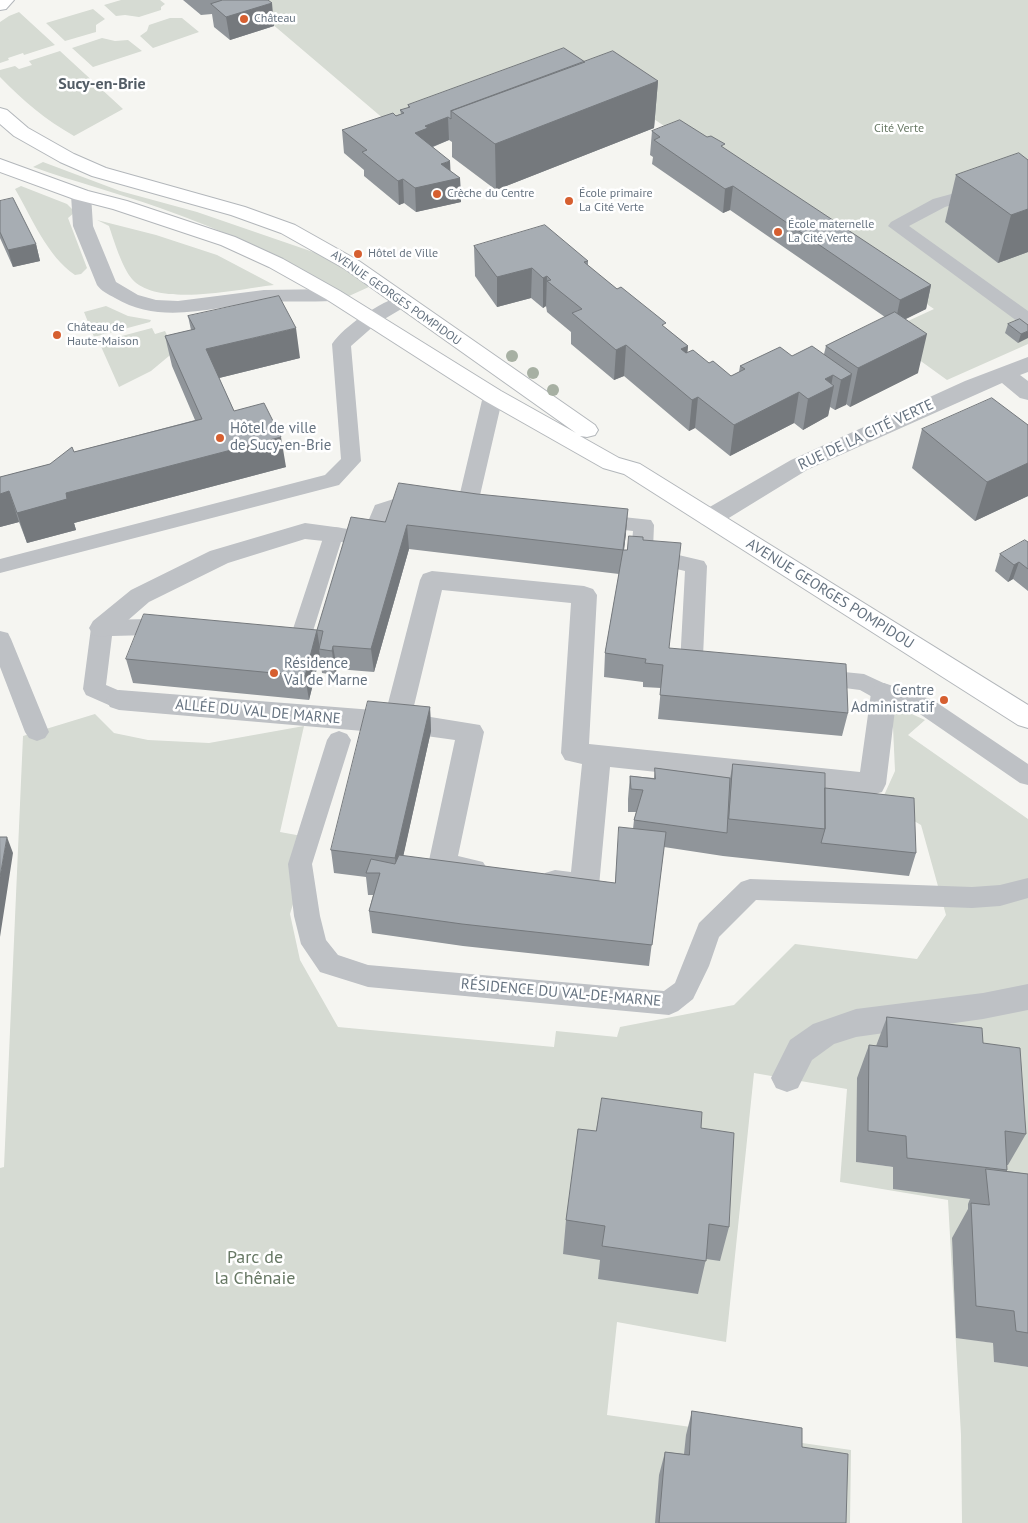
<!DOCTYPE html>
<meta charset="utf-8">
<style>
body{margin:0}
canvas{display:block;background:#f5f5f1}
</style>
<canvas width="1028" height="1523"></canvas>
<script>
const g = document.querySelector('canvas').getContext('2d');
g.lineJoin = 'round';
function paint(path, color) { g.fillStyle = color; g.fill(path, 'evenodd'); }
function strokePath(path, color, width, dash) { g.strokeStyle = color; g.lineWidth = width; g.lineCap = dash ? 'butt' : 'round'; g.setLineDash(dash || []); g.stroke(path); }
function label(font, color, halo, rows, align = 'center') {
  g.font = font + ' "PT Sans",sans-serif'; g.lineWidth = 5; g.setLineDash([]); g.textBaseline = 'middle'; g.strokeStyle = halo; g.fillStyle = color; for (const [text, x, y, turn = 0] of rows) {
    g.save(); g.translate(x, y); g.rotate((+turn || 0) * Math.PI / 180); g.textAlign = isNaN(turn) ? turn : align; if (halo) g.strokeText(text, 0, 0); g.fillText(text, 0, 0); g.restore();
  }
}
paint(new Path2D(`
 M121 0H160L165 4 161 7V10L139 17 125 15 116 16 104 5Z
 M244 0H1028V344L947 380 882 333 934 309 561 56 385 120Z
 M93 9 105 19 96 25V32L65 41 46 23Z
 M19 12 55 45 24 55 23 53 8 58 9 60 0 63V22L9 16Z
 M170 18H182L199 32 153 48 140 36 147 31 149 25Z
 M102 38 115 41 128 40 142 51 93 67 72 48Z
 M60 51 123 109 74 136C46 120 23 101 0 77V70L15 66 19 69 32 65 29 61Z
 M43 162 120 191 197 212 319 254 343 265 371 286 349 296C288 260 226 231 160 208 118 193 75 182 33 167Z
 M21 186 67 204 75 212 68 218 87 268 81 274 75 275C47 256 32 218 15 189Z
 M97 220 156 235 217 255 274 285C238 289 158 308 132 279 122 267 114 241 109 226Z
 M106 306 128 316 151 320 150 322 94 337 84 312Z
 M152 328 155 334 165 331 175 351 151 371 119 387 99 342Z
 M892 705 925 720 908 735 1028 819V1212L968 1204 970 1239 952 1238 956 1337 993 1343 995 1362 1028 1367V1523H962L961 1435 948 1200 840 1182 847 1089 754 1073 726 1342 617 1322 607 1415 851 1450 850 1523H834L682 1478 655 1523H0V1168L4 1167 23 736 95 714 114 733 148 740 209 743 304 726 280 832 313 838 290 914 300 960 338 1027 554 1047 556 1031 617 1037 620 1027 734 1005 795 944 917 959 946 915 921 825 881 802 895 771ZM857 1079 858 1078 990 1201 893 1167 857 1162Z`), '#d6dbd3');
const secondary = new Path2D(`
 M0 0H14L6 9 0 10Z
 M0 108 7 110 28 128 74 154 106 168 245 207 295 225 359 261 595 425 598 430 595 435 587 437 580 436 619 458 640 464 1028 705V728L1018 725 624 474 603 468 485 401 326 299 269 267 221 245 113 209 74 199 0 172V159L88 191 127 201 235 237 283 259 340 291 501 391 576 433 345 269 281 233 231 215 92 176 60 162 14 136 0 124Z`);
strokePath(secondary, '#b3b7bb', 2);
paint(new Path2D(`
 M988 184 1028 186V196L989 194 945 207 909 226 1028 311V326L1021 324 888 226 891 222 933 199Z
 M402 296 408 297 411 301 408 305 376 324 351 346 361 461 339 485 0 573V559L325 475 341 459 332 344C344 326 381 301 402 296Z
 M493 390 500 392 503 396 478 504 486 506 489 511 486 516C477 519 468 518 459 515L456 510 483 396 486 392Z
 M403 496 429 500 432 505 429 510 422 512 404 510 391 515 378 544 371 546 341 542 308 647 300 649 272 645 269 639 272 633 280 631 292 632 326 529 333 527 364 531 375 505Z
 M595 514 651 520 654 525 653 549 704 561 707 566 703 657 717 660 720 666 717 672C706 675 694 673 683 670L680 664 685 571 634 559 631 554 633 531 588 526 585 521 588 516Z
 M149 619 178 623 181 629 178 635 170 637 149 635 112 636 106 685 127 694 131 700 127 706 119 709 111 706 86 695 83 689 91 628 94 622 102 620Z
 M0 631 8 633 11 639 49 732 45 738 37 741 29 738 25 732 0 667Z
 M814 669 864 674 890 686 933 700 1028 764V785L1020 783 917 712 876 699 860 690 806 683 803 677 806 671Z
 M339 731 347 734 351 740 312 864 320 916 326 940 338 955 368 965 664 991 675 983 699 923 741 882 750 879 972 887 1000 885 1028 878V898L1000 906 972 908 756 900 719 937 709 966 693 999 678 1011 669 1015 368 987 320 972 301 944 294 916 288 864 327 740 331 734Z`), '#bec1c5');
paint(new Path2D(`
 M81 189 88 191 91 195 93 226 116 282 138 295 156 300 178 301 264 290 333 289 340 291 343 295 340 299 333 301C310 302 287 301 264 302 214 306 162 326 115 298 108 294 101 291 97 285L73 226 71 195 74 191Z
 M1028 357V372L1020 375 1028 381V400L1020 398 1002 383 807 470 719 524 710 526 701 524 698 518 701 512 791 460 965 381Z
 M305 523 342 528 345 534 342 540 333 542 305 539 228 563 149 602 111 635 102 637 93 635 89 628 93 621 131 590 210 551Z
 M432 571 584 586 593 589 597 595 589 744 860 772 871 693 875 686 884 683 893 686 897 693 886 784 882 792 872 795 610 767 599 886 594 895C579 900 560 896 545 891L540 882 545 873 555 870 571 872 582 764 565 760 561 753 571 603 442 590 412 714 480 725 484 732 458 856 483 862 488 870 483 878 473 882 432 873 428 865 455 740 397 732 363 731 119 710 110 707 106 700 110 693 119 690 386 711 420 580 423 574Z
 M1028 984V1010L983 1019 856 1037 834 1044 812 1060 798 1088 787 1092 776 1088 771 1078 790 1040 813 1024 856 1009 983 993Z`), '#bec1c5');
paint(secondary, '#fff');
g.fillStyle = '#a7b0a3';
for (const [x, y] of [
 [512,356],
 [533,373],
 [553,390]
]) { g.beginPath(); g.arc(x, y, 6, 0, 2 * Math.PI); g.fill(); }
paint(new Path2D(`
 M183 0H268L274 26 230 40 214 27 212 14 201 15Z
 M585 62 658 81 654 128 496 190 452 157V142L449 140 433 147 450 171 460 178 461 202 416 212 404 203 399 205 364 176V170L344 153 342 130 401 114 400 110 408 108V105Z
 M652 131 724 149 931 285 926 309 906 319 918 373 850 407 846 404 835 410 830 407 828 416 803 430 794 423 730 456 695 428 689 431 624 376 614 380 571 344V332L547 312 546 306 543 308 531 298 497 307 475 276 474 246 588 261V266L688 346 687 353 709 363 731 376 739 372 740 366 792 356 824 354 826 346 885 317 730 210 723 213 652 164 653 157 650 155Z
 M1028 160V252L998 263 945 222 956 175Z
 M0 201 36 244 40 261 13 267 0 238Z
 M188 316 300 358 219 378 234 411 286 467 74 523 76 530 27 543 19 522 0 527V477L50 464 74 452 195 420 172 366 165 336 191 330Z
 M1008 324 1028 325 1018 343 1005 333Z
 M1028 425V496L975 521 912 468 922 429Z
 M385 522 626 533 624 550H627L643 537V540L669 648 848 713 842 736 658 719 661 688 643 687V682L604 677 605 653 619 574 409 549 374 672 337 669 335 675 322 673 320 656 309 700 133 683 126 659 317 630Z
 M1028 542V591L1013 579 1008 582 995 571 1000 554Z
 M430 707 431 731 403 856 615 883 633 829 634 820 636 812H628V799L630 776 654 778 655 768 730 778 733 764 825 788 916 853 909 876 723 856 664 847 649 966 463 946 372 933 369 911 373 895H368L366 877 334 873 331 850Z
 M887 1017 983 1043 1026 1134 1008 1165H1007V1171L1028 1174V1367L994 1362 993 1343 956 1338 952 1238 968 1209V1204L970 1199 893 1189V1167L856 1162 857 1078 869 1045 876 1046Z
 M701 1128 729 1227 720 1261 706 1259 698 1294 598 1279 600 1260 563 1254 566 1220 596 1131Z
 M692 1411 802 1447 846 1523H655L659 1475 665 1452 684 1454 686 1435Z`), '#90959a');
paint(new Path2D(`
 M272 3 274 26 230 40 226 17Z
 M658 81 654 128 496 190 495 144Z
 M448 117 449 140 429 148 415 133 425 126Z
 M450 161 451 180 460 178 461 202 416 212 415 188 441 164Z
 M403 179 404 203 399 205 398 181Z
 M733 186 730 210 723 213 725 189Z
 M1028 209V252L998 263 1011 215Z
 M36 244 40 261 13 267 8 250Z
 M532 268 531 298 497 307V277Z
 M547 276 546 306 543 308V278Z
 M931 285 926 309 895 324 900 300Z
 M296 328 300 358 211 380 206 349Z
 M1028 331V338L1018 343 1021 334Z
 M927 334 918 373 850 407 858 368Z
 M626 345 624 376 614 380 616 350Z
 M688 346 685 377 681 349Z
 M852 374 846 405 835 410 841 380Z
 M833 375 831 387 834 386 828 416 803 430 808 399 825 379Z
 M799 392 794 423 730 456 734 425Z
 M698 397 695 428 689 431 692 400Z
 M281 437 286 467 74 523 76 530 27 543 17 513 66 493Z
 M1028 463V496L975 521 987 482Z
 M9 491 19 522 0 527V494Z
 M628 509 626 533 621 574 623 550Z
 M407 525 409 549 374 672 371 649Z
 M1019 562 1013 579 1008 582 1014 565Z
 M317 630 320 649H319L320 656 309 700 305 676Z
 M333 646 337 669 335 675 332 651Z
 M430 707 431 731 398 880 395 858Z
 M7 837 13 853 0 937V877Z`), '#75797d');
const building = new Path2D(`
 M223 0H268L272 3 226 17 211 4Z
 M564 48 585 62 451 111V119L448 117 425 126 428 128 415 133 450 161 441 164 460 178 415 188 403 179 398 181 362 152 367 150 342 130 393 113 396 116 404 113 400 110 410 107 408 105Z
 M613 51 658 81 495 144 451 111Z
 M680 120 707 137 711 136 725 144 721 146 931 285 900 300 733 186 725 189 654 140 660 137 652 131Z
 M1019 153 1028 160V209L1011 215 956 175Z
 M13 198 36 244 8 250 0 232V201Z
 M545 225 588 261 584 262 617 289 621 287 666 323 662 325 688 346 681 349 686 353 693 350 709 363 713 361 731 376 745 369 740 366 780 347 792 356 812 346 852 374 841 380 833 375 825 379 834 386 808 399 799 392 734 425 698 397 692 400 626 345 616 350 572 313 582 309 547 281 551 280 547 276 543 278 532 268 497 277 474 246Z
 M279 296 296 328 206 349 234 411 264 403 281 437 66 493 67 499 17 513 9 491 0 494V477L50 464 72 447 74 452 202 419 165 336 195 329 188 316Z
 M895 312 927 334 858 368 826 346Z
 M1020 319 1028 325V331L1021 334 1008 324Z
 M992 398 1028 425V463L987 482 922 429Z
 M399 483 477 494 628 509 623 550 407 525 371 649 333 646 332 651 319 649 323 631 317 630 351 517 385 522Z
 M629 536 643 537V540L681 543 669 648 846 664 848 713 660 695 663 665 645 663 646 659 605 653 623 550H627Z
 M1025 540 1028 542V569L1019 562 1014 565 1000 554Z
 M144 614 317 630 305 676 126 659Z
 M368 701 430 707 395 858 331 850Z
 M733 764 825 773V829L729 819Z
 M655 768 730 778 727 833 634 820 643 790 631 789 630 776 655 779Z
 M825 788 914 798 916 853 821 843 825 829Z
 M619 827 666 832 652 945 462 924 369 911 380 873H366L371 859 395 864 399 855 615 883Z
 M0 837H7L0 877Z
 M887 1017 982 1028 983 1043 1020 1048 1026 1134 1005 1131 1007 1170 907 1158 906 1136 868 1131 869 1045 887 1047Z
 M602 1098 702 1112 701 1128 734 1133 729 1227 709 1224 706 1261 602 1246 605 1226 566 1220 578 1129 596 1131Z
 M986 1169 1028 1174V1333L1016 1331 1014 1311 976 1306 971 1203 989 1205Z
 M692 1411 802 1428V1447L848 1454 846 1523H659L665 1452 689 1455Z`);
paint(building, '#a7adb3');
strokePath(building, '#75797d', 1);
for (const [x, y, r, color] of [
 [244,19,5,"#d65f30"],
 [437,194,5,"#d65f30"],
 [569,201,5,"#d65f30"],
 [778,232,5,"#d65f30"],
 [358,254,5,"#d65f30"],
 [57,335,5,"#d65f30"],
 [220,438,5,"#d65f30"],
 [274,673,5,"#d65f30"],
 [944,700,5,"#d65f30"]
]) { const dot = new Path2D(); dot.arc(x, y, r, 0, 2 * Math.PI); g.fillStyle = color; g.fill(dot); strokePath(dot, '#fff', 2); }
label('12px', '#667380', '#fff', [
 ["Château",254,19],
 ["Crèche du Centre",447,194],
 ["École primaire",579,194],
 ["La Cité Verte",579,208],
 ["École maternelle",788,225],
 ["La Cité Verte",788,239],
 ["Hôtel de Ville",368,254],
 ["Château de",67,328],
 ["Haute-Maison",67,342]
], 'left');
label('12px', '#677864', '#fff', [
 ["Cité Verte",899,129]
]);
label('12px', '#667380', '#fff', [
 ["AVENUE GEORGES POMPIDOU",396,298,35]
]);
label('15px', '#667380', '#fff', [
 ["Hôtel de ville",230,429],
 ["de Sucy-en-Brie",230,446],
 ["Résidence",284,664],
 ["Val de Marne",284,681],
 ["Centre",934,691,"right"],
 ["Administratif",934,708,"right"]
], 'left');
label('15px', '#667380', '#fff', [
 ["RUE DE LA CITÉ VERTE",866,435,-25],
 ["AVENUE GEORGES POMPIDOU",830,594,32],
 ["ALLÉE DU VAL DE MARNE",258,712,5],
 ["RÉSIDENCE DU VAL-DE-MARNE",561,993,5]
]);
label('bold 16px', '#535d66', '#fff', [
 ["Sucy-en-Brie",102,84]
]);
label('18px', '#677864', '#fff', [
 ["Parc de",255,1258],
 ["la Chênaie",255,1279]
]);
</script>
